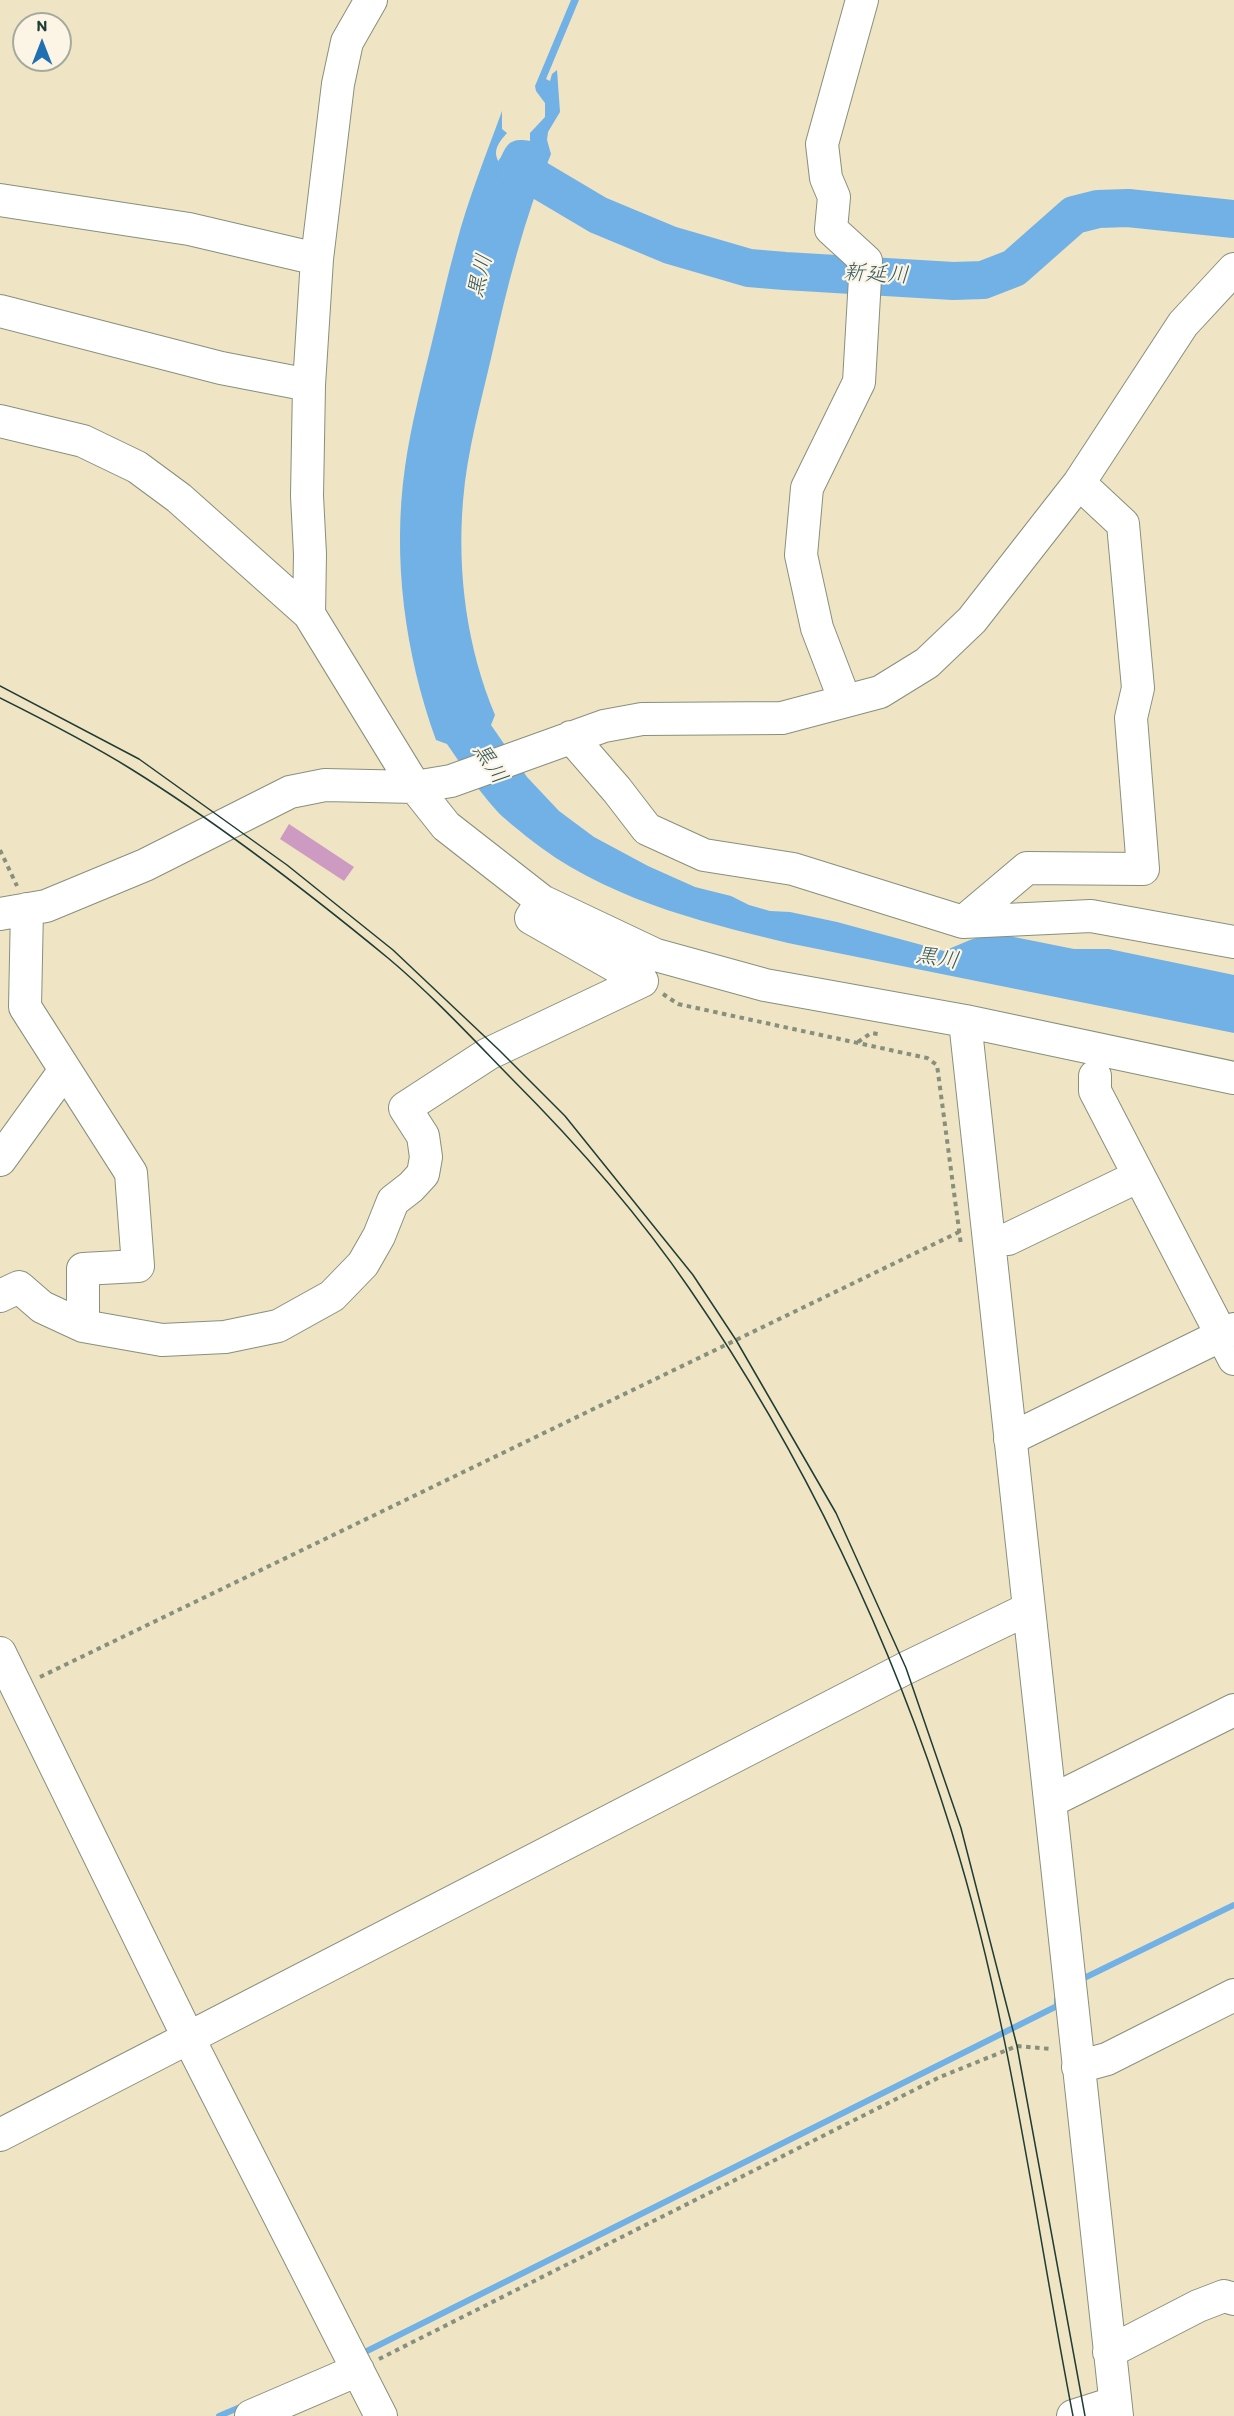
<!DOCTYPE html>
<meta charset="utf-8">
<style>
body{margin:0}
#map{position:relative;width:1234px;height:2416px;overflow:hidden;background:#efe4c4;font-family:Itim,sans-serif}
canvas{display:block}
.north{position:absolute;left:12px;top:12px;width:60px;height:60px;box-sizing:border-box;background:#fcf5e5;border:2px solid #a4ab9e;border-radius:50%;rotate:0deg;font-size:16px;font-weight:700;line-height:24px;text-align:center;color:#1f3d34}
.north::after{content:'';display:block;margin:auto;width:21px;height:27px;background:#1f6fb2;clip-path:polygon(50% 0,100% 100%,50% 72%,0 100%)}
</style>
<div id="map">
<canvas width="1234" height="2416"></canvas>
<div class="north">N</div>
</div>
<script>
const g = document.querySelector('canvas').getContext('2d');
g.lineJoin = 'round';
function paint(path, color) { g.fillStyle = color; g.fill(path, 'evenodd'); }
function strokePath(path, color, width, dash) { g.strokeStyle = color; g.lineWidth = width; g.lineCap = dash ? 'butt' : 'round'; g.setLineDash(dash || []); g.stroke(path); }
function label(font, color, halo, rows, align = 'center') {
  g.font = font + ' Itim,"Klee One",sans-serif'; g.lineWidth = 4.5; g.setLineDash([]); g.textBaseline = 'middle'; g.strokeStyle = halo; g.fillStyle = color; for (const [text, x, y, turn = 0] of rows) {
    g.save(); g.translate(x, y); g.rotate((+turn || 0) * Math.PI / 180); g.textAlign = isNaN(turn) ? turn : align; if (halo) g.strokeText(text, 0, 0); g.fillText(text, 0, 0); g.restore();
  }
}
paint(new Path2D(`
 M571 0H579L546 79 550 81 552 74 557 70 560 112 548 132 547 140 551 154C524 218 507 287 492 354 481 402 467 451 463 501 457 573 467 648 495 715L491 725 527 777 559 811 594 837 648 866 695 887 731 896 749 905 770 911 790 912 837 922 944 951 970 940 1005 929 1004 935 1074 949H1109L1234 975V1033L788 943C696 921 602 897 527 837 517 828 505 820 496 810 478 790 462 766 447 744L436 740C405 654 392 559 405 467 411 425 422 383 432 342 440 310 447 277 456 245 468 199 486 155 502 111V129L507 133C499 142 492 151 499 162 506 144 510 137 530 141V133L545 117V103L536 91 535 86Z`), '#71b1e5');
strokePath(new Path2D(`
 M1078 1981 1234 1905
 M359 2355 1057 2006V1999
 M219 2416 245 2405`), '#71b1e5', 6);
strokePath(new Path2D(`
 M515 170 539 180 598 215 670 245 749 268 785 271 953 281 983 280 1014 268 1074 215 1098 209 1128 208 1234 219`), '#71b1e5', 38);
paint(new Path2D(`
 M289 824 354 867 344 881 280 839Z`), '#cd9ac2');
const minor = new Path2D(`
 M0 200 189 229 317 259
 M0 311 221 368 309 385
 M0 421 83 441 137 467 179 498 309 614 415 787 446 826 542 901 656 955 765 985 965 1021 1234 1078
 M309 614 310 554 307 496 309 385 317 259 338 84 347 42 371 0
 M845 701 817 628 801 555 807 488 859 382 866 261 831 229 834 197 826 178 822 144 862 0
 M571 737 617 790 647 829 704 855 793 869 963 922 1091 916 1234 942
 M27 909 25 1007 131 1173 138 1266 83 1269V1326
 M0 914 46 906 145 865 290 792 325 785 415 787 451 781 604 726 642 719 782 718 880 692 927 663 972 620 1079 483 1183 324 1234 269
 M963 922 1027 868 1143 869 1131 718 1138 688 1123 524 1079 483
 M965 1021 1117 2416
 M1095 1076V1091L1234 1359
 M0 1160 65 1070
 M989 1240 1008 1239 1139 1176
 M0 1296 19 1287 42 1307 83 1326 162 1340 225 1337 278 1326 332 1296 363 1264 379 1236 393 1201 411 1187 423 1174 426 1157 423 1136 405 1108 488 1054 642 981 531 918 542 901
 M1010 1439 1234 1329
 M0 1653 189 2039 381 2416
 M1051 1801 1234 1710
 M1078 2067 1107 2059 1234 1995
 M0 2135 906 1668 1028 1609
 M1109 2352 1198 2306 1224 2296 1234 2299
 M251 2416 358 2370
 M1073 2416 1114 2403`);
strokePath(minor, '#87907c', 34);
strokePath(new Path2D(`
 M0 850 17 886
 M663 994 678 1004 927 1058 937 1065 961 1245
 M858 1042 871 1033 878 1034
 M40 1677 959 1232
 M379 2359 940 2077 1017 2046 1051 2049`), '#87907c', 4, [4.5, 4.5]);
strokePath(minor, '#fff', 32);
strokePath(new Path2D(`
 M0 686 139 759 287 865 393 950 499 1050 565 1116 693 1275 736 1340 836 1513 906 1668 961 1828 1017 2046 1085 2416
 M0 698C44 720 89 743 131 769 218 823 309 893 388 958 431 994 471 1037 510 1077 575 1142 637 1212 689 1288 803 1454 892 1640 952 1833 1011 2022 1035 2222 1073 2416`), '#1f3d34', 1.5);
label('italic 22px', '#345a60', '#fcf5e5', [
 ["新延川",876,275,3],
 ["黒川",481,276,-76],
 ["黒川",489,764,57],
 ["黒川",937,959,9]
]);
</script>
